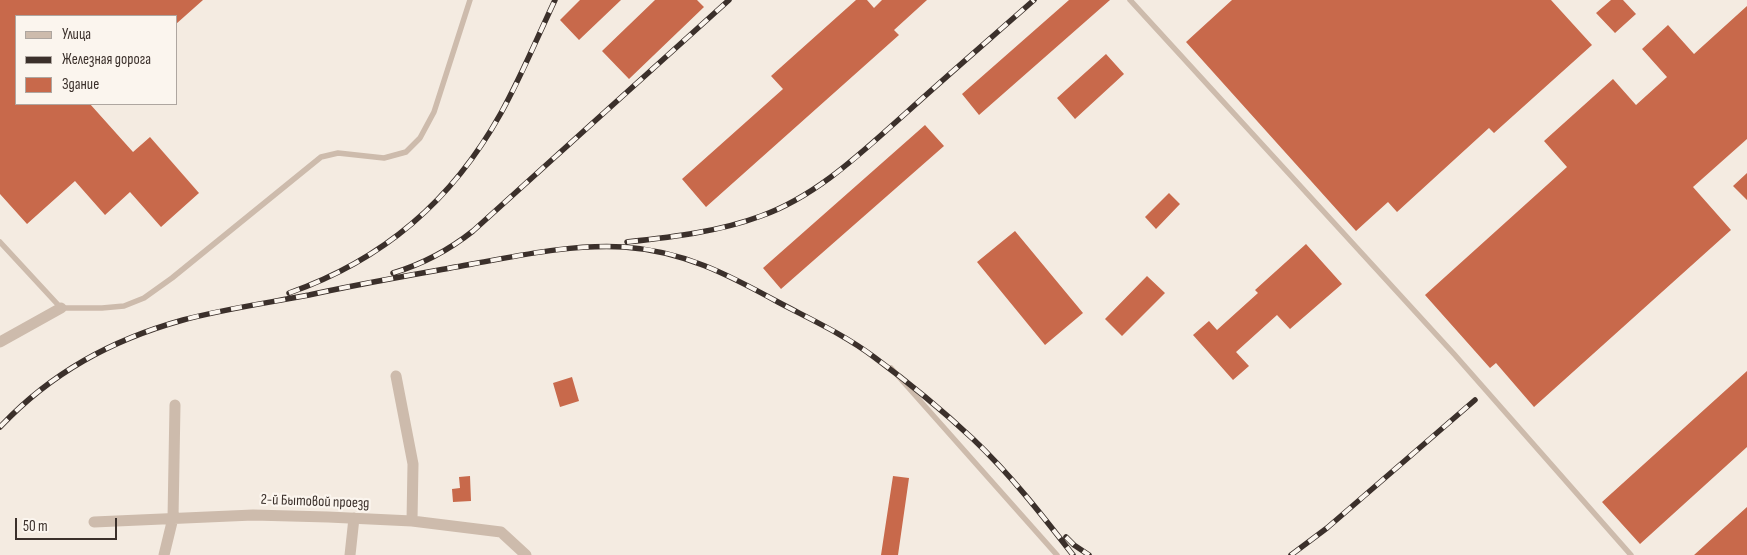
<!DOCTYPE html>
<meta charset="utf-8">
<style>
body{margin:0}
#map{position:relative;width:1747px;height:555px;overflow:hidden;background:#f4ebe1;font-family:"Sofia Sans Condensed",sans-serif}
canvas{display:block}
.legend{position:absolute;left:15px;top:15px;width:162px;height:90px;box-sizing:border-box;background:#fbf5ee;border:1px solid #aea6a0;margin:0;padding:6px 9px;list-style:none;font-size:15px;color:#3b302b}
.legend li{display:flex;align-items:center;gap:10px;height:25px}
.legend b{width:25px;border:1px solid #aea6a0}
.scale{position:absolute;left:15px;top:518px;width:102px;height:22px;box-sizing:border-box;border:2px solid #3b302b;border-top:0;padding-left:6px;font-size:15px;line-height:18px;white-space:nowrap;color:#3b302b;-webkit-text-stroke:4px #fbf5ee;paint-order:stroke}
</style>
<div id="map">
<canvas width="1747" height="555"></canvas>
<ul class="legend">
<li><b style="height:6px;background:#cdbbac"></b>Улица</li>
<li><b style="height:6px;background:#3b302b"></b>Железная дорога</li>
<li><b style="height:14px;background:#c8694b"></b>Здание</li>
</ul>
<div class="scale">50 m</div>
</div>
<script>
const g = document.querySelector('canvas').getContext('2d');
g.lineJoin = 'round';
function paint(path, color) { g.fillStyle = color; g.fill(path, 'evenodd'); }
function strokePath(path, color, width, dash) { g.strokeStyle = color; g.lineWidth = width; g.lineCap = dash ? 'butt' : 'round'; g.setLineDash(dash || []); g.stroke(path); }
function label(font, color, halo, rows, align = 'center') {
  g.font = font + ' "Sofia Sans Condensed",sans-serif'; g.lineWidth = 4.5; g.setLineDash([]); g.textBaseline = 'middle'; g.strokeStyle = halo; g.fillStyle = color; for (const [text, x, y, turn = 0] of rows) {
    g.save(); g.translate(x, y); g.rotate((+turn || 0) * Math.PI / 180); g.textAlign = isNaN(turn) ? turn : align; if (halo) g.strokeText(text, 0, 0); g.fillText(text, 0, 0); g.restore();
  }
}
paint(new Path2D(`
 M0 0H203L176 24V16H16V104H90L133 152 150 137 199 193 161 227 130 192 105 215 75 181 27 224 0 194Z
 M580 0H621L579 40 560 20Z
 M655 0H697L704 7 629 79 602 51Z
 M856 0H867L874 8 882 0H927L894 30 899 35 706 207 682 179 783 89 771 76Z
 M1069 0H1110L979 115 962 94Z
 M1232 0H1551L1592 45 1494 133 1489 128 1397 212 1388 202 1356 231 1186 42Z
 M1611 0H1623L1636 14 1615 33 1596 13Z
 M1747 6V139L1693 187 1731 230 1534 407 1496 363 1490 368 1425 295 1567 167 1544 141 1613 79 1636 105 1667 77 1642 49 1668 25 1694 54Z
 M1106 54 1124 74 1075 119 1057 98Z
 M925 125 944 146 781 289 763 268Z
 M1747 173V200L1733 186Z
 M1169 193 1180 204 1156 229 1145 217Z
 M1015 231 1083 313 1045 345 977 262Z
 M1306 244 1342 284 1290 329 1277 315 1236 352 1249 366 1233 380 1193 335 1209 321 1217 330 1258 293 1255 290Z
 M1147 276 1165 293 1122 336 1105 319Z
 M1747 371V447L1640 544 1602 502Z
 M572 377 579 401 560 407 553 383Z
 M470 476 471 501 453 502 452 489 460 488 459 477Z
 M893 476 909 478 898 555H881Z
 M1747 507V555H1694Z`), '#c8694b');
strokePath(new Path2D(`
 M1130 0 1454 354 1631 555
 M0 242 61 308H102L124 306 144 298 172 278 321 157 338 153 384 158 406 152 420 138 434 112 470 0
 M891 368 1057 555`), '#cdbbac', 5.5);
strokePath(new Path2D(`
 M0 342 61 308
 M396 376 413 464 412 521
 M94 522 253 515 328 517 412 521 501 532 526 555
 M164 555 173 518 175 405
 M350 555 354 518`), '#cdbbac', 11);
const rail = new Path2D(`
 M627 242C672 237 718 232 761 216 817 196 862 152 906 113 948 75 991 38 1034 0
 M393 273C423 264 449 250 473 231L729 0
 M289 293C383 260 452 201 501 113 521 77 537 38 555 0
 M0 427C51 373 111 340 183 320 224 309 267 303 309 295 363 283 418 274 472 264 522 255 573 244 624 247 683 251 727 274 778 302 810 319 845 335 874 357 908 382 942 410 973 439 1010 474 1042 515 1073 555
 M1066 537 1074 545 1089 555
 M1291 555 1327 528 1475 400`);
strokePath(rail, '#3b302b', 5.5);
strokePath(rail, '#fbf5ee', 4, [11]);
label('15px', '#3b302b', '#fbf5ee', [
 ["2-й Бытовой проезд",315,502,2]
]);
</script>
